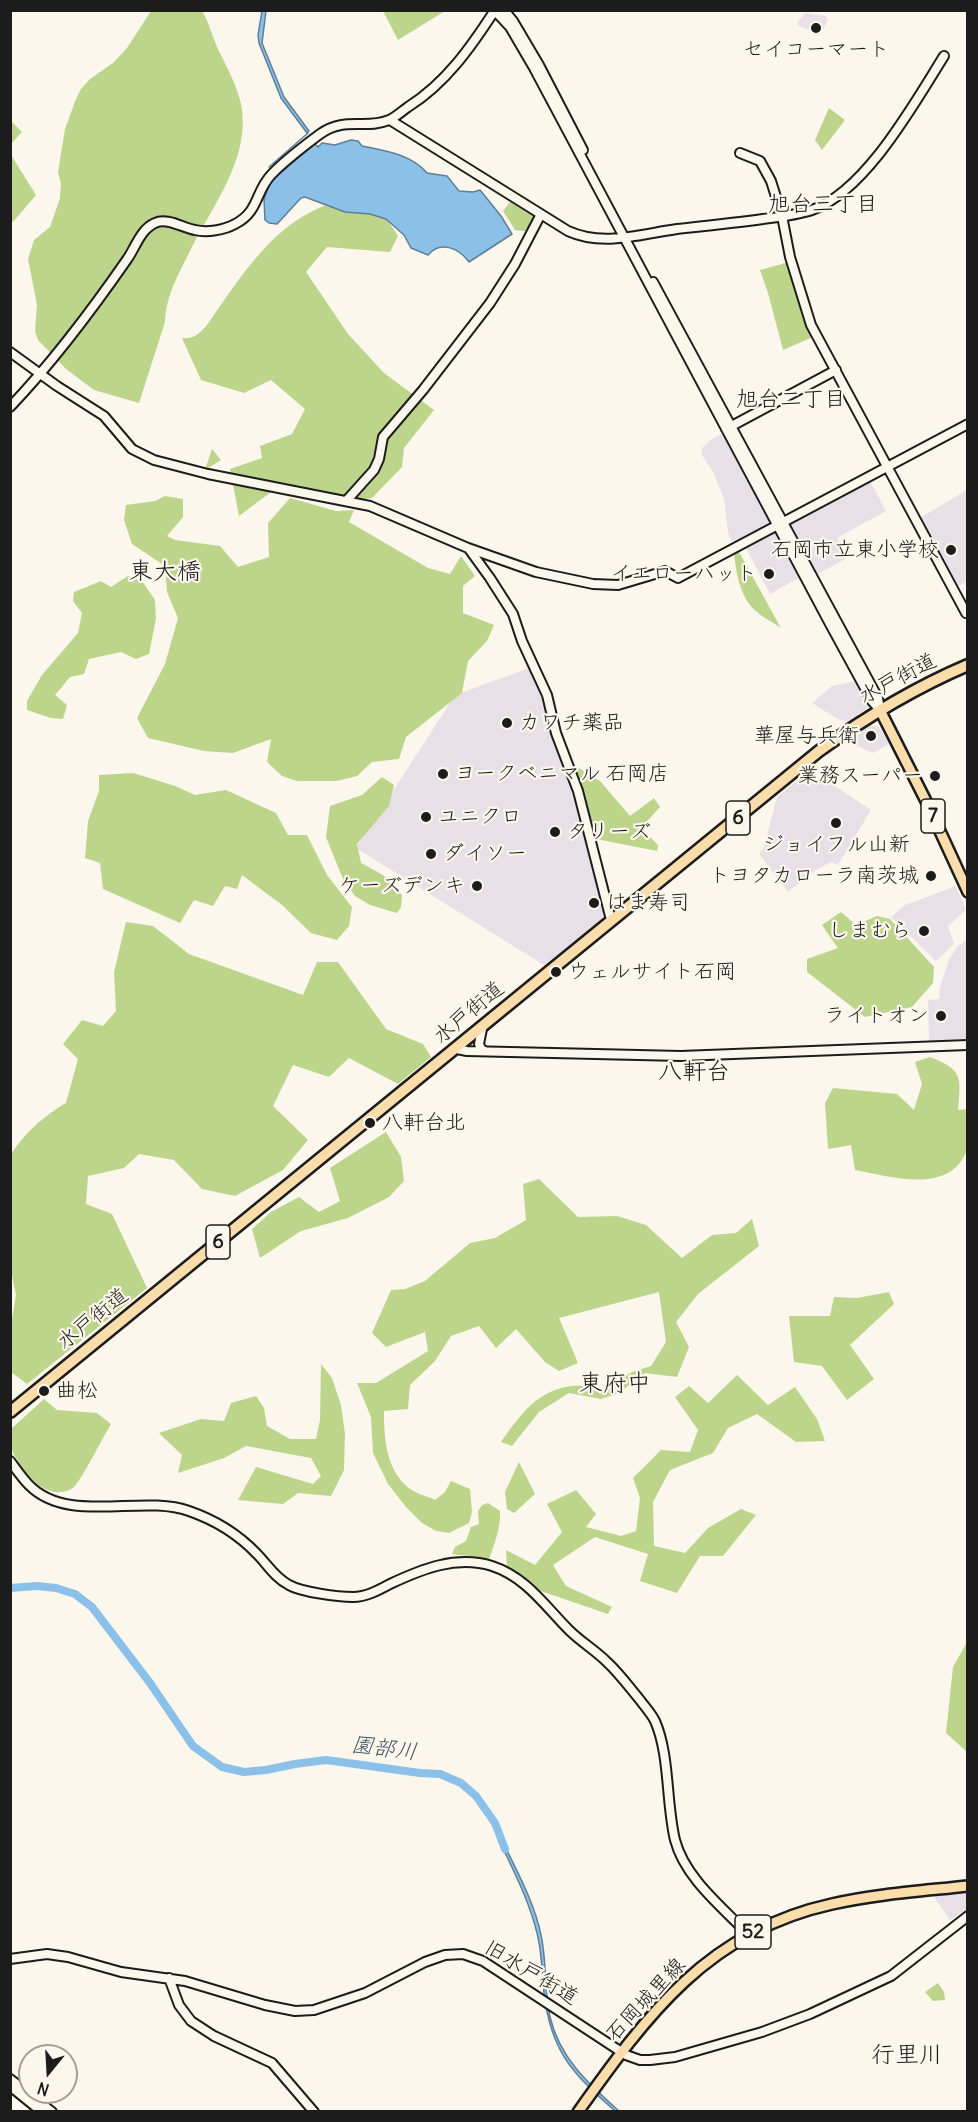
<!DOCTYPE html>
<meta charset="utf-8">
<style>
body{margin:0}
#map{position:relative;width:978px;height:2122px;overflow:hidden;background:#fbf7ec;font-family:Delius,sans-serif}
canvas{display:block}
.frame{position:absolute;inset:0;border:12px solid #1c1c1c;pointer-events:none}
.north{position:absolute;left:18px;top:2044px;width:60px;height:60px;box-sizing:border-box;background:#fbf7ec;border:2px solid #a29f99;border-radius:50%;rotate:198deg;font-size:16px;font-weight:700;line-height:24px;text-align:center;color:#1c1c1c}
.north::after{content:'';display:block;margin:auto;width:21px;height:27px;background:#1c1c1c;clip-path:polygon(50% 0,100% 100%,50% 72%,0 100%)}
</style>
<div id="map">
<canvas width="978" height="2122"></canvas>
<div class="frame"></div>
<div class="north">N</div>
</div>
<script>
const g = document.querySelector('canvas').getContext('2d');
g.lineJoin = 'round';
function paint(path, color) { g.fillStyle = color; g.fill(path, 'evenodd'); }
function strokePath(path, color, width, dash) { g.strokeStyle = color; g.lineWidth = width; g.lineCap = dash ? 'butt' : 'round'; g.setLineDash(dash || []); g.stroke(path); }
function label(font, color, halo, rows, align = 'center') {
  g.font = font + ' Delius,"Klee One",sans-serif'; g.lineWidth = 4.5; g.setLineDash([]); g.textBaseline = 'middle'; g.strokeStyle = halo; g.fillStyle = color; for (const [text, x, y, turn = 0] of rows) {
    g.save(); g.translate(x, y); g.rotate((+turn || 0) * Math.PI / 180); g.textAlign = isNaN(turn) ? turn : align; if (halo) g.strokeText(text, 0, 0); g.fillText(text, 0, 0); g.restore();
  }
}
paint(new Path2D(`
 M805 13 826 16 828 20 820 35 798 25 797 23Z
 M724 432 770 520 769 523 732 542 728 533 724 498 713 472 702 455V448L709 441Z
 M869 479 886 511 837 538 847 558 816 575 789 526 790 522Z
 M967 490V582L955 587 918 519Z
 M773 532 778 534 802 576 770 594 746 548Z
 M529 668 541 697 550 732 574 799 604 913 599 925 547 967 356 848 455 695Z
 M856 681 869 707 847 722 836 718 812 703 832 686Z
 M872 725 879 727 889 744 873 753 855 745 850 738Z
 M805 774 835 786 871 810 838 865 831 862 816 870 788 892 759 854 764 847 777 797Z
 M956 886 966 910 948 926 954 944 936 961 891 917 905 905Z
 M967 939V1040L929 1042 928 1000 939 999 940 987 949 959 958 946Z
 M967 1890V1909L950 1920 932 1894Z`), '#e8e0e7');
paint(new Path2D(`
 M151 11H202C209 22 212 36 218 49 226 66 237 85 241 104 252 158 211 207 189 253 178 275 166 296 165 322L139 403 94 390 66 369 38 340 35 331 37 305 28 259 34 240 50 227 60 198 61 184 58 172 65 129 76 99 81 89 90 79 113 63 127 48Z
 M383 11H445L398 40Z
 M829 108 845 120 822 150 815 140Z
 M10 120 22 132 11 144H10Z
 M11 155 36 195 13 222 10 219Z
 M510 202 536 218 529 232 515 230 503 211Z
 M332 203 387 219 398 236 390 252 327 247 306 272 348 334 384 373 434 410 404 448 402 467 372 498 339 502 279 486 239 516 230 469 262 458 260 446 292 434 305 409 271 380 244 393 201 380 182 338C194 339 199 334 207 325 241 277 273 222 332 203Z
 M789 262 815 336 783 350 768 293 760 270Z
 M212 449 221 460 205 470Z
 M165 496 183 499V517L167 536 175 540 220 546 238 567 269 557 268 523 290 498 336 511 354 510 349 522 428 568 450 574 461 556 475 576 463 586V613L494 625 487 641 468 661 462 693 406 737 399 759 372 762 357 776 337 781H297L282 776 267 762 271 739 233 753 204 751 148 738 137 718 165 664 178 618 167 592 165 566 132 544 124 520 126 505 155 501Z
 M739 552 781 628C773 622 763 618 756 611 740 598 736 572 734 553Z
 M128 576 142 581 155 600 156 619 149 654 136 659 121 652 89 659 84 674 70 677 55 695 67 705 63 719 51 718 27 710V701L42 675 78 633 82 613 73 601 74 592 101 581 111 587Z
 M579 768 600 781 630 816 654 798 660 807 641 828 658 845 657 851 596 839 593 837 575 773Z
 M133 773 175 786 195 795 226 790 276 813 288 835H307L327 875 352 907 349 926 337 940 311 933 282 905 242 875 237 889 225 886 213 906 194 900 180 923 103 889 100 863 85 858 88 821 99 791V775Z
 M382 777 394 785 389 806 357 844 361 863 383 875 402 895 401 907 397 913 370 905 355 896 343 879 326 837 330 806 362 795Z
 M841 912 856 925 877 916 890 919 934 967 933 983 912 1007 865 1017 807 972V959L838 948 822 925Z
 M126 922 153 926 189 954 303 995 317 962H338L386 1029 423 1044 431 1057 398 1084 349 1058 329 1077 293 1065 273 1106 308 1140 283 1170 235 1196 202 1189 174 1160 139 1154 124 1168 88 1176 86 1204 112 1214 147 1288 27 1384 11 1372V1325L16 1295 10 1266 11 1155C23 1134 45 1115 66 1103L78 1059 63 1044 82 1020 103 1026 116 1011 114 972Z
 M930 1057C963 1070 961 1076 958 1110L967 1109C968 1121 971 1139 967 1150 950 1196 889 1176 855 1170L851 1145 828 1149 825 1103 833 1088 897 1094 914 1110 922 1084 915 1062Z
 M386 1132 401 1157 404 1181 389 1197 348 1218 301 1231 260 1258 252 1229 271 1212 299 1197 319 1212 340 1201 330 1168Z
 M539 1179 578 1217 617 1216 646 1225 682 1258 712 1235 736 1233 752 1219 759 1246 698 1294 676 1322 689 1347 677 1377 645 1373 619 1393 601 1399 569 1393 539 1412 512 1446 501 1442C520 1415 538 1389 573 1386 584 1385 596 1388 606 1389L632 1372 651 1366 666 1342 659 1292 559 1318 578 1363 559 1371 545 1362 516 1329 496 1348 479 1326 451 1336 435 1361 410 1385 408 1409 384 1411C384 1439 386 1470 409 1488 416 1494 427 1496 435 1500L445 1492 451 1481 470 1489 472 1512 469 1523 449 1533 436 1531 422 1523 406 1507 388 1484 373 1453 371 1417 357 1383H376L428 1351 425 1332 386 1347 372 1333 391 1290 405 1289 425 1281 470 1243 495 1238 526 1220 523 1184Z
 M889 1292 894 1304 850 1345 874 1379 847 1400 822 1366 794 1362 789 1316H830L834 1297 857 1298Z
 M321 1364 332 1378 341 1405 345 1434 344 1470 331 1496 298 1493 283 1504 238 1500 256 1467 313 1484 321 1476 311 1458 246 1446 224 1458 178 1473 182 1455 159 1433 201 1419 224 1421 231 1403 256 1396 264 1408 267 1426 290 1439H316L320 1420Z
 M737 1375 768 1405 795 1387 817 1419 825 1441 796 1442 757 1414 728 1428 713 1453 670 1470 653 1502 654 1546 685 1553 708 1528 741 1509 756 1515 723 1556H700L677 1593 640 1581 648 1554 595 1537 553 1565 566 1586 612 1607 608 1614 520 1584 507 1569 506 1550 535 1565 562 1532 547 1504 576 1490 596 1514 586 1527 621 1536 636 1531 640 1498 633 1478 661 1450 690 1452 698 1430 675 1397 689 1386 708 1403Z
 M44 1399 57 1410 97 1413 111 1424C104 1435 80 1483 73 1488 47 1504 20 1471 11 1448 9 1443 10 1435 11 1429Z
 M519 1462 535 1494 514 1513 507 1509 505 1492Z
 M488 1503 500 1511C501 1528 494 1545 488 1562L476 1557 452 1554 455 1547 466 1541 471 1527 479 1524 478 1511 482 1505Z
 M967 1642V1752L946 1733 953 1667Z
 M938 1983 944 1992 945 2000 933 2001 925 1992Z`), '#bdd58b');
const water = new Path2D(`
 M262 11H266L262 43 284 97 309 131 307 133 281 98 259 43 258 35Z
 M351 140 358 141 362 146C385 151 411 154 427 173L447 176 459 191 473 192 480 190 501 216 512 234 469 262C459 248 440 240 428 255L411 248 404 235 386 219 370 214 345 212 305 197 301 198 277 224 269 223 265 220 264 199 271 181 315 144 318 147 322 143 335 145Z
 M501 1838C516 1870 534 1901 541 1935 547 1962 544 1990 550 2017 560 2059 589 2084 619 2111H615C572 2073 551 2052 544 1993 542 1973 542 1952 537 1933 529 1900 513 1870 499 1840Z`);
paint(water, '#8bc1e8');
strokePath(water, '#5f7f96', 1.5);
strokePath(new Path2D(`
 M269 167 308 133`), '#5f7f96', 1.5);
strokePath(new Path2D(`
 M10 1588 37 1586 56 1588 75 1594 92 1607 150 1683 193 1746 222 1767 244 1772 266 1770 295 1764 326 1760 420 1773 440 1774 461 1783 476 1796 495 1823 505 1849`), '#8bc1e8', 8);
const secondary = new Path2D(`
 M504 10 513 21 539 65 583 150
 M495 11 510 27 534 68 830 624 872 701 880 710
 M390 120 568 231C603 247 641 234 677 229 705 226 734 223 763 219 779 217 797 215 812 210 866 191 915 102 944 56
 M740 153 760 161 771 181 782 216 790 257 811 325 966 613
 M653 282 878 698 880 710
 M10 352 57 386 104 416 132 449 154 460 208 474 370 506 468 548 536 572 593 584 618 585 665 571 678 578 968 424
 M10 407C54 361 92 310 128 258 136 246 141 229 155 223 167 217 183 228 195 230 207 233 224 230 235 224 259 212 255 192 271 175 285 160 304 146 320 134 345 116 365 130 389 120 396 117 402 111 408 107 446 83 471 47 495 10
 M726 429 836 370
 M347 500 374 470 379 459 383 437 423 390 490 303 515 264 541 214
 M469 549 490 578 513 614 522 641 547 695 556 733 578 791 611 920
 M482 1029 479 1044 481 1049 485 1051
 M457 1049 467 1051 681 1056 968 1045
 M10 1461C16 1469 22 1478 29 1485 68 1525 141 1494 189 1511 215 1520 238 1534 257 1554 267 1564 275 1578 289 1585 301 1592 338 1597 353 1597 366 1597 379 1590 390 1584 422 1569 456 1555 492 1566 526 1577 545 1606 569 1630 581 1642 595 1650 607 1662 619 1673 630 1688 640 1700 645 1707 651 1713 655 1721 670 1755 666 1803 675 1840 685 1878 722 1907 748 1934
 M10 1959 47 1954 68 1957 121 1972 185 1981 265 2005 295 2011 314 2010 365 1993 425 1962 445 1955 463 1954 483 1961 626 2055 640 2060H650L675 2057 762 2032 810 2014 891 1976 968 1916
 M169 1978 179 2005 191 2021 214 2036 272 2063 314 2112
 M10 2079 52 2112
 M10 2086 42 2112`);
const primary = new Path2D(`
 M880 710 927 803 968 892
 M578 2112C647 2015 708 1931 832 1904 876 1894 922 1891 968 1886`);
const highway = new Path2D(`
 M10 1412 819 751C866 717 914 688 968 665`);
strokePath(secondary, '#1c1c1c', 12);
strokePath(primary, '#1c1c1c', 14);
strokePath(highway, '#1c1c1c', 15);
strokePath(secondary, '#fbf7ec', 8);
strokePath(primary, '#fbddab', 9);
strokePath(highway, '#fbddab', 10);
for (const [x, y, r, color] of [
 [816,28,6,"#1c1c1c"],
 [951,550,6,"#1c1c1c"],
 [769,574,6,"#1c1c1c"],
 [507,723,6,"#1c1c1c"],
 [871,736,6,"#1c1c1c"],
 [443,774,6,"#1c1c1c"],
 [935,776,6,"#1c1c1c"],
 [426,817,6,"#1c1c1c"],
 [836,823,6,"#1c1c1c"],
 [555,832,6,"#1c1c1c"],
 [431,854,6,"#1c1c1c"],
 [931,876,6,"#1c1c1c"],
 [477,886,6,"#1c1c1c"],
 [594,903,6,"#1c1c1c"],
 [924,931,6,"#1c1c1c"],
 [556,972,6,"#1c1c1c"],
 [941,1016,6,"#1c1c1c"],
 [370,1123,6,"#1c1c1c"],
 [44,1391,6,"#1c1c1c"]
]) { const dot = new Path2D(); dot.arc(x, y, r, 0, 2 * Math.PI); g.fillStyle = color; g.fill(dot); strokePath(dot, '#fbf7ec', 2); }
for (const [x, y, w] of [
 [933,816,24],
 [738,818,24],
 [218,1242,24],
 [753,1932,36]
]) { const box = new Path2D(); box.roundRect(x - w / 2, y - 17, w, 34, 4.5); g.fillStyle = '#fbf7ec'; g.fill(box); strokePath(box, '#1c1c1c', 1.5); }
label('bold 20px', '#1c1c1c', null, [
 ["7",933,816],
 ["6",738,818],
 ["6",218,1242],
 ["52",753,1932]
]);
label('21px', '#1c1c1c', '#fbf7ec', [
 ["セイコーマート",816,50,"center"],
 ["石岡市立東小学校",939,550,"right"],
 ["イエローハット",757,574,"right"],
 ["カワチ薬品",519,723],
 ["華屋与兵衛",859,736,"right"],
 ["ヨークベニマル 石岡店",455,774],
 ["業務スーパー",923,776,"right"],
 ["ユニクロ",438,817],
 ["タリーズ",567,832],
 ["ジョイフル山新",836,845,"center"],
 ["ダイソー",443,854],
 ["トヨタカローラ南茨城",919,876,"right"],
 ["ケーズデンキ",465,886,"right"],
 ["はま寿司",606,903],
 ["しまむら",912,931,"right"],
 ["ウェルサイト石岡",568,972],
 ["ライトオン",929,1016,"right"],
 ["八軒台北",382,1123],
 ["曲松",56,1391]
], 'left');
label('21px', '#1c1c1c', '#fbf7ec', [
 ["水戸街道",898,679,-28],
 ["水戸街道",469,1013,-40],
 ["水戸街道",93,1319,-39],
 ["旧水戸街道",531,1973,31],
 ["石岡城里線",646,2000,-47]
]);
label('22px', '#1c1c1c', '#fbf7ec', [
 ["旭台三丁目",823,205],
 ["旭台二丁目",791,400]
]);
label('italic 22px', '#435663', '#fbf7ec', [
 ["園部川",384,1749,7]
]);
label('24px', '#1c1c1c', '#fbf7ec', [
 ["東大橋",165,572],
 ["八軒台",694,1072],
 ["東府中",615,1384],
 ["行里川",907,2055]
]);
</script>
